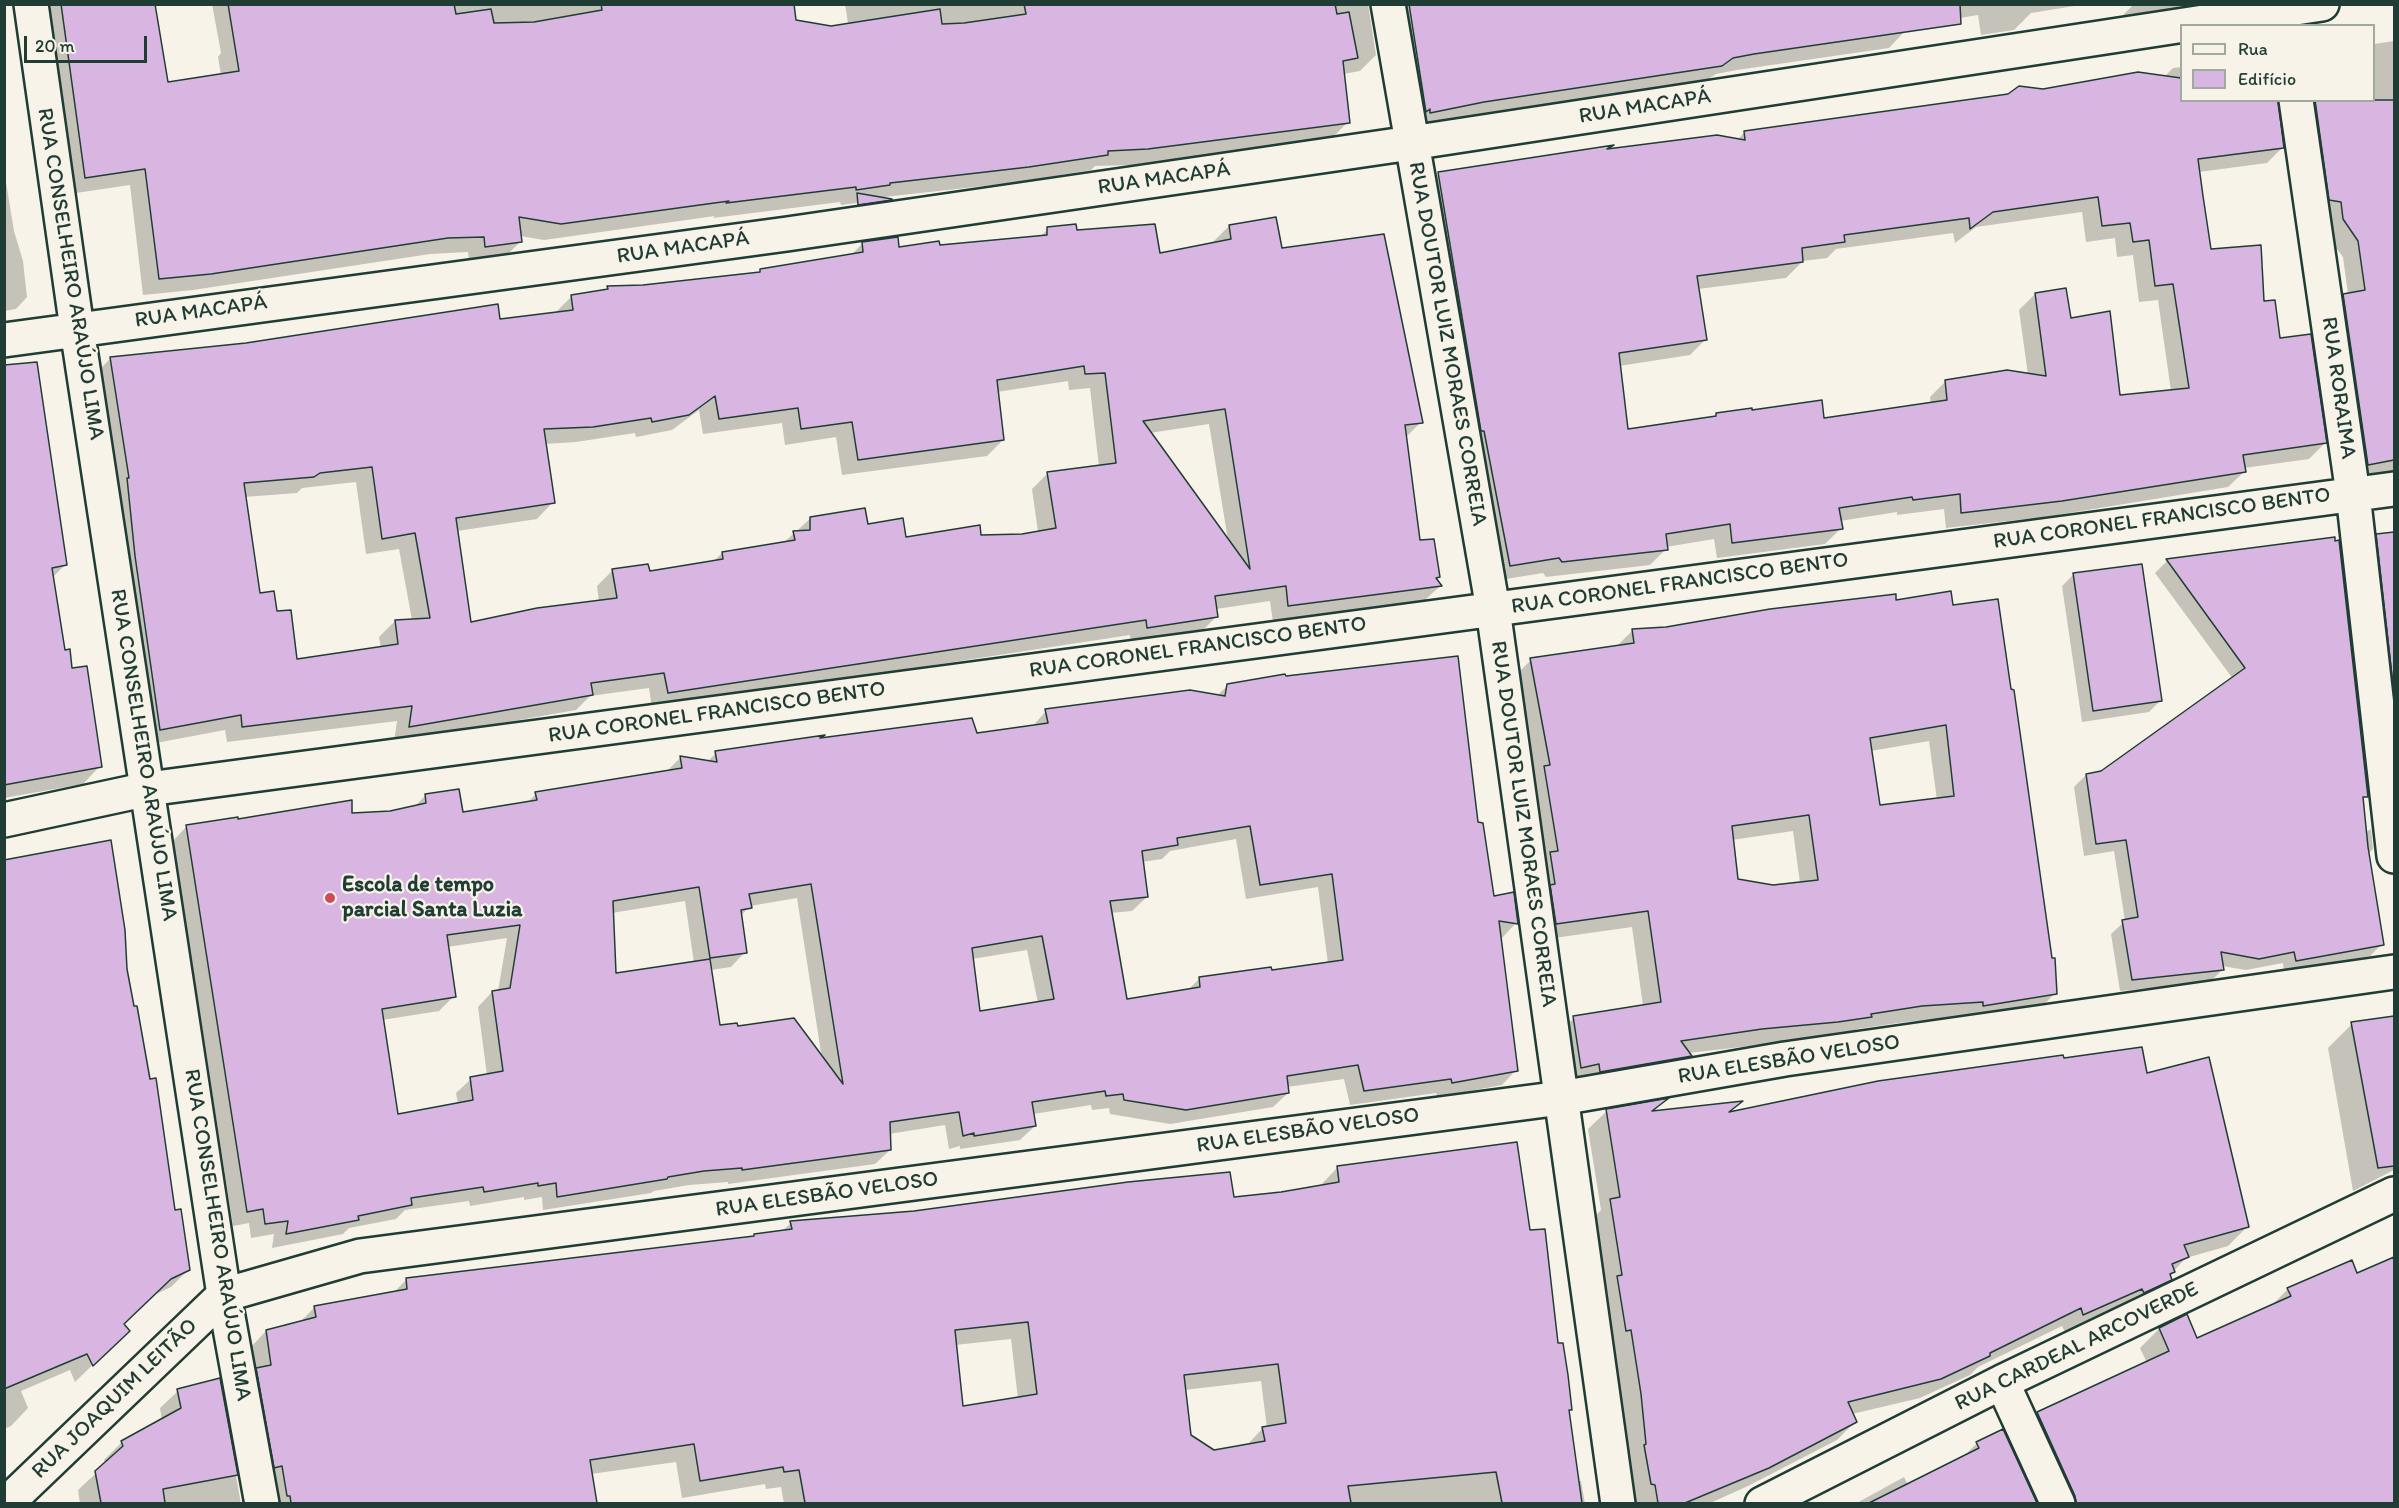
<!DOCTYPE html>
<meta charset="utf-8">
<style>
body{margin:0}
#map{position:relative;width:2399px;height:1508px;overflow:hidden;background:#f7f3e8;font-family:Itim,sans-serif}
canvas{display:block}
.frame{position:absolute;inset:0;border:6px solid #1f3d34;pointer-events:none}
.legend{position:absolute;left:2180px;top:24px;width:195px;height:78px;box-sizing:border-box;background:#f7f3e8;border:2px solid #a1aaa0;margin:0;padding:8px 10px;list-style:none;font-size:18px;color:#1f3d34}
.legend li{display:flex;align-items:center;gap:12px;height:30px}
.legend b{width:30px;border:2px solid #a1aaa0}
.scale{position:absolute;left:24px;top:36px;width:123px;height:27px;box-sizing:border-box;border:3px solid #1f3d34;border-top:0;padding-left:8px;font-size:18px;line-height:21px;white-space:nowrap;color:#1f3d34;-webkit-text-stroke:4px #f7f3e8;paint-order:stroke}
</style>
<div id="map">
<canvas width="2399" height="1508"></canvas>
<div class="frame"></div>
<ul class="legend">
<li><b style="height:8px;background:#f7f3e8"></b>Rua</li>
<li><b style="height:16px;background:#d8b6e1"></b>Edifício</li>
</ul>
<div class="scale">20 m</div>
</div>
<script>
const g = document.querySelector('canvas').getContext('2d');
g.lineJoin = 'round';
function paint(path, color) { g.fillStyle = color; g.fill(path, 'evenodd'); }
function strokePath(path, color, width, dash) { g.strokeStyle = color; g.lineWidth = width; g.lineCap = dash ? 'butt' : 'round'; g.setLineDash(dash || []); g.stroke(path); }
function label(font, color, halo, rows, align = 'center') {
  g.font = font + ' Itim,sans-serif'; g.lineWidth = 4.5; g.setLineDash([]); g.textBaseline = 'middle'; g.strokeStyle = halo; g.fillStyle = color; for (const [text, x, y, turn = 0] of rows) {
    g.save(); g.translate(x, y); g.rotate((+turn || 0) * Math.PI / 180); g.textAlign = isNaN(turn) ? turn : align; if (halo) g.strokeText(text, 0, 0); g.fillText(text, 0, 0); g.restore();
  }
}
paint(new Path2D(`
 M42 4H155L167 84 221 75 218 57 221 53 212 4H750L757 46 849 30 845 4H1368L1376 55 1360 71 1343 74 1348 122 1332 138 1131 165 1095 166 1091 170 1011 183 875 198 872 201 841 205 840 202 713 218 715 216 544 240 520 236V242L504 258 469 262 468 252 430 254 193 290 143 295 130 185 69 194Z
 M1381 4H2087L2031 13 2014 30 1981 35 1978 15 1905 27V31L1889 48 1737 70 1716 74 1704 82 1467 118 1414 128Z
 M2134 4H2208L2122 16Z
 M2394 41V472L2352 480 2328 311 2344 295 2348 294 2343 257 2327 236 2290 100H2374V44Z
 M2182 67V100L2282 148 2267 163 2199 172 2209 251 2262 303 2325 443 2309 459 2244 468V472L2228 487 2045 517 1946 528 1944 509 1897 515V512L1840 521 1841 528 1825 544 1717 558 1714 539 1666 547V549L1650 565 1546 577 1543 573 1494 581 1423 189 1439 173 1610 147 1605 151 1737 140 1745 132 2043 90 2164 77 2173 68ZM2082 212 2086 242 2115 238 2117 257 2133 255 2139 302 2158 300 2171 391 2119 397 2070 319 2035 294 2019 310 2028 375 1946 381 1930 397 1931 404 1823 420 1751 412 1717 415 1714 418 1627 431 1619 366 1690 355 1706 339 1698 289 1786 278 1803 261 1827 258 1836 249 1953 233 1955 243 1976 227Z
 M4 170 14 231 23 261 27 297 16 309 4 311Z
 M1229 226 1281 250 1421 422 1405 438 1419 542 1439 577 1436 580 1440 586 1424 601 1273 622 1270 601 1216 609 1217 616 1201 632 1131 643 1130 635 652 708 649 688 590 696 576 710 394 742 397 721 227 742 225 730 145 745 95 374 111 358 498 321 556 312 572 296 605 291 608 288 644 286 757 274 761 271 850 256 863 243 898 249 938 246 1040 237 1048 229 1076 232 1159 255 1214 244 1213 242ZM1068 381 1069 390 1090 388 1099 467 1048 473 1032 489 1038 532 1022 535 905 539 866 525 811 518 782 544 722 553 713 562 648 573 613 570 597 586 599 602 470 623 457 531 537 519 553 502 545 444 576 442 635 433 636 437 672 430 699 410 703 434 782 423 785 445 836 437 842 475 987 456 1003 440 997 392ZM1209 424 1228 540 1150 433ZM356 482 366 554 399 549 412 620 395 621 379 637 381 648 296 661 276 613 259 595 244 497 297 493 302 488Z
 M4 367 65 565 52 578 64 651 100 766 83 784 4 798Z
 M2394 533V722L2361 551 2377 535Z
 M2334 539 2365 833 2371 829 2373 849 2367 855 2382 944 2370 956 2284 972 2283 963 2246 970 2222 966V970L2210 982 2120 991 2111 934 2125 921 2114 851 2084 856 2074 787 2086 775 2102 773 2233 679 2155 573 2167 561Z
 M2074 574 2161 700 2149 712 2082 722 2062 586Z
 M1950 593 2055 993 2039 1010 1905 1022 1857 1029 1853 1033 1821 1038 1688 1053 1690 1056 1674 1072 1564 1084 1557 1034 1574 1018 1643 1006 1632 927 1540 940 1515 676 1531 660 1616 647 1633 630 1666 628ZM1929 741 1937 800 1878 807 1871 751ZM1793 831 1800 883 1773 886 1737 881 1732 840Z
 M1228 685 1477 824 1493 898 1516 923 1502 938 1500 937 1516 1070 1502 1085 1438 1097 1436 1093 1350 1105 1344 1079 1287 1087 1288 1093 1273 1107 1170 1124 1110 1114 1109 1108 1092 1110 1091 1105 1033 1114 1035 1126 1020 1140 960 1149V1146L949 1149 945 1125 889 1134 890 1150 875 1164 728 1184V1182L689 1185 654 1191 651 1193 543 1210 542 1197 524 1200V1197L470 1206 469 1201 405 1210 396 1219 349 1228 343 1234 272 1248 274 1234 251 1238 249 1223 233 1226 173 841 187 826 236 821 390 813 414 807 425 796 462 814 527 803 536 794 666 772 680 758 707 762 716 753 818 740 976 735 1032 727 1046 711 1217 696ZM1236 839 1246 899 1318 887 1328 964 1199 979 1187 991 1126 1001 1110 913 1132 911 1147 897 1142 862 1162 859 1170 851ZM797 898 822 1059 736 1028 719 1027 710 970 731 967 745 952 740 917 750 906ZM685 901 694 963 614 975 612 913ZM507 938 498 991 492 992 478 1007 487 1075 471 1079 456 1093 458 1104 397 1115 382 1020 439 1011 454 996 447 947ZM1027 950 1038 1003 979 1013 972 959Z
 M125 969 173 1212 189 1269 171 1287 152 1296 122 1324 110 1348 75 1382 70 1370 21 1391 28 1408 11 1426 4 1429V1264Z
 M2394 1018V1170L2353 1191 2328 1048 2352 1024Z
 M2062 1060 2146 1075 2247 1227 2228 1246 2186 1258 2169 1276 2170 1279 2152 1298 2123 1307 2065 1332 2062 1326 1978 1367 1970 1375 1920 1398 1852 1414 1856 1421 1837 1440 1748 1486 1708 1504 1632 1502 1623 1413 1592 1219 1601 1210 1588 1129 1607 1111 1664 1101 1653 1112 1739 1103 1729 1113Z
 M1337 1168 1529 1232 1557 1345 1562 1344 1577 1481H1581L1585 1504H784L781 1487 766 1489 765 1484 682 1498 676 1462 591 1474 597 1504H260L249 1349 266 1331 299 1323 315 1307 393 1293 407 1279 752 1238 781 1232 791 1223 1233 1199 1281 1194 1320 1186ZM1011 1339 1018 1399 961 1408 955 1345ZM1261 1381 1267 1428H1263L1246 1446 1213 1452 1190 1436 1184 1390Z
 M2394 1259V1504H2051L2018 1433 2037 1414 2147 1363 2140 1348 2159 1329 2186 1316 2197 1340 2271 1306 2288 1289 2356 1275Z
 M219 1380 241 1504H80L78 1490 106 1464 104 1460 122 1442 162 1420 160 1408 178 1391Z
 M2002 1431 2036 1504H1855L1904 1477 1908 1485 1962 1458 1977 1443Z`), '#0003');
const building = new Path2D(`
 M61 4H155L168 82 239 71 228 4H454L456 14 491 9 494 23 534 22 602 10 601 4H794L796 20 831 26 940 9 942 24 964 23 1026 14 1024 4H1335L1337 14 1349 12 1358 58 1343 61 1350 123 1148 149 1108 151V155L1029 167 890 183V185L856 190V187L726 203 729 201 561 224 519 217 522 242 485 247 484 237 448 238 211 274 159 279 145 169 85 178Z
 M1409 4H1960L1961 24 1754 54 1733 58 1722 66 1484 102 1430 113V109L1426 112Z
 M2138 72 2181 78V100H2278L2284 148 2198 159 2203 196 2211 249 2261 245 2264 301 2275 300 2280 338 2311 334 2327 443 2243 455 2246 472 2062 501 1961 513 1960 494 1913 500 1912 497 1839 508 1843 529 1732 543 1730 524 1666 534 1668 550 1562 562 1559 558 1510 566 1484 431H1481L1438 172 1614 145 1607 149 1717 135 1745 140 1744 131 2008 94 2019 86 2043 89ZM2098 197 2102 226 2130 223 2133 242 2149 240 2155 286 2173 284 2189 388 2120 395 2110 311 2071 318 2066 288 2035 293 2046 376 2007 370 1945 380 1947 400 1824 418 1822 400 1752 410V408L1716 413V416L1628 429 1619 353 1707 340 1697 276 1803 262 1802 248 1845 242 1844 235 1969 218 1970 229 1993 212Z
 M2315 100H2394V460L2368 465 2343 294 2365 290 2358 241 2343 219 2341 202 2329 200Z
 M857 193 892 199V200L858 205Z
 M1276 217 1282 248 1384 234 1423 423 1405 425 1420 540 1434 539 1440 577 1436 578 1442 586 1288 606 1286 586 1215 596 1218 617 1147 628 1146 620 668 693 664 673 591 683 593 695 409 727 412 706 242 727 241 715 160 730 135 556 127 478H129L110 357 246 343 498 304 500 319 573 310 571 295 608 289 607 286 643 285 760 272V269L863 252 862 242 898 237 899 247 939 241 940 245 1047 235V227L1076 224 1077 230 1155 224 1160 253 1231 239 1229 225ZM1084 366 1085 374 1105 373 1116 463 1047 472 1056 528 1022 534 981 535 980 525 906 537 903 518 868 524 865 508 810 517V530L793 531 795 540 722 552 723 559 650 571 648 564 612 569 617 598 537 608 471 622 456 518 555 503 544 429 593 427 651 418 652 422 689 415 715 396 719 419 798 408 801 429 852 422 858 460 1004 440 997 380ZM1225 409 1250 569 1143 421ZM372 467 382 539 415 533 430 618 395 620 398 644 297 659 291 610 277 611 274 591 260 593 244 483 314 477 320 473Z
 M37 362 67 565 52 568 65 650 70 649 72 668 87 666 102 767 4 785V365Z
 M2394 532V694L2376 534Z
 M2335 537V541L2339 540 2368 797H2363L2368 847 2384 945 2296 961 2294 952 2259 959 2221 952 2224 970 2132 980 2122 920 2138 917 2126 840 2096 844 2086 774 2101 771 2245 668 2166 559Z
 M2142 564 2162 701 2093 711 2073 573Z
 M1951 591 1953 605 1998 599 2011 689 2014 690 2052 958H2055L2057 994 1983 1006V1002L1922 1006 1871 1014 1872 1017 1838 1022 1762 1029 1681 1041 1692 1056 1600 1072 1599 1064 1581 1068 1573 1016 1661 1002 1648 911 1556 924 1550 885 1555 884 1550 852 1558 851 1544 766 1550 765 1530 658 1634 643 1632 629 1666 627 1770 609 1896 594V600ZM1946 725 1954 796 1880 805 1870 738ZM1809 815 1818 880 1773 885 1738 879 1732 826Z
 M1458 656 1478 822 1483 823 1494 896 1514 892 1518 924 1499 921 1518 1071 1452 1083 1451 1079 1364 1091 1358 1065 1287 1076 1289 1093 1186 1110 1124 1100 1123 1094 1106 1096 1105 1091 1032 1102 1036 1126 974 1136V1133L963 1136 959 1112 890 1122 891 1150 742 1170V1168L704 1171 668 1177 667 1179 557 1197 556 1183 538 1186V1183L484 1192 483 1187 411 1198 412 1205 358 1216 359 1220 286 1234 288 1221 265 1224 263 1209 247 1212 186 825 238 817V819L352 800V813L390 811 426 803 425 794 459 789 463 812 537 800 535 792 682 768 680 756 717 762 715 751 825 735 820 738 972 718 977 733 1048 723 1045 709 1190 690 1225 696 1227 684 1285 674 1286 676ZM1250 826 1260 885 1332 874 1343 960 1272 970 1271 967 1199 977 1200 987 1127 999 1110 901 1148 897 1142 851 1178 845 1177 838ZM811 884 843 1084 794 1018 738 1026 737 1023 720 1025 710 959 616 973 613 901 699 887 710 958 747 953 741 910 752 908 749 894ZM520 925 510 988 492 991 503 1071 470 1077 473 1100 398 1114 382 1009 456 997 447 935ZM1042 936 1054 999 980 1011 972 948Z
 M111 840 125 930 127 969 134 1006H137L150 1079 156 1078 175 1210 181 1209 190 1270 171 1279 124 1324 130 1331 93 1366 87 1354 4 1389V860Z
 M2394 1016V1166L2378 1168 2351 1022Z
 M2142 1047 2147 1073 2209 1057 2249 1227 2184 1245 2189 1257 2172 1264 2175 1272 2170 1274 2172 1280 2144 1293 2142 1289 2083 1315 2081 1308 1990 1353V1356L1941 1379 1848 1402 1857 1422 1769 1468 1685 1503H1658L1655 1485 1651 1484 1644 1445 1646 1444 1641 1394 1631 1330 1626 1331 1617 1276 1622 1275 1610 1199 1620 1197 1606 1109 1669 1098 1652 1111 1743 1101 1729 1112 1878 1081 2063 1055 2064 1058Z
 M1517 1142 1530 1230 1545 1229 1558 1343H1563L1568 1375 1572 1410H1569L1582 1503H1502L1496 1472 1348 1486 1351 1503H805L799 1470 784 1472 783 1467 700 1481 694 1444 590 1460 597 1503H291L290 1496H287L282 1466 274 1468 256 1368 271 1365 266 1330 316 1317 314 1306 407 1289 406 1278 754 1236V1234L792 1229 790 1221 914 1211 1128 1182 1230 1172 1234 1197 1281 1192 1339 1182 1337 1166ZM1028 1322 1037 1394 963 1406 955 1330ZM1278 1364 1286 1423 1262 1427 1265 1441 1214 1450 1191 1435 1184 1375Z
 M2394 1257V1503H2076L2075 1496 2037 1412 2169 1351 2159 1328 2187 1314 2197 1338 2291 1296 2287 1288 2352 1260 2357 1273Z
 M220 1378 238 1475 163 1489 165 1503H101L95 1471 123 1446 121 1441 181 1408 177 1389Z
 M2003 1429 2037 1503H1869L1979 1448 1976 1442Z`);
paint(building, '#d8b6e1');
strokePath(building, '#1f3d34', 1.5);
const street = new Path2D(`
 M31 4 77 329 224 1295 262 1504
 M1388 4 1493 609 1618 1504
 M2296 100 2353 494 2394 856
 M4 340 787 234 1411 143 2322 4
 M4 820 148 789 2394 489
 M2002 1382 2058 1504
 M6 1504 224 1295 360 1256 1561 1098 1785 1059 2394 972
 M1762 1504 2002 1382 2394 1194`);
strokePath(street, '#1f3d34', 38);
strokePath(street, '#f7f3e8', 33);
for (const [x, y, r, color] of [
 [330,898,6,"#d1495b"]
]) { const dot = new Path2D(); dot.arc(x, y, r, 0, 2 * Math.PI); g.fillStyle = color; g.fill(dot); strokePath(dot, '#f7f3e8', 2); }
label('22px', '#1f3d34', '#f7f3e8', [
 ["RUA MACAPÁ",1645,107,-9],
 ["RUA MACAPÁ",1164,179,-8],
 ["RUA MACAPÁ",683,248,-8],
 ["RUA CONSELHEIRO ARAÚJO LIMA",70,274,81],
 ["RUA MACAPÁ",201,312,-8],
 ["RUA DOUTOR LUIZ MORAES CORREIA",1447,344,80],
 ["RUA RORAIMA",2338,388,82],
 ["RUA CORONEL FRANCISCO BENTO",2162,519,-8],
 ["RUA CORONEL FRANCISCO BENTO",1680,584,-8],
 ["RUA CORONEL FRANCISCO BENTO",1198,648,-8],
 ["RUA CORONEL FRANCISCO BENTO",717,713,-8],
 ["RUA CONSELHEIRO ARAÚJO LIMA",143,755,81],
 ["RUA DOUTOR LUIZ MORAES CORREIA",1523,824,82],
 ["RUA ELESBÃO VELOSO",1789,1060,-9],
 ["RUA ELESBÃO VELOSO",1308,1131,-8],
 ["RUA ELESBÃO VELOSO",827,1195,-8],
 ["RUA CONSELHEIRO ARAÚJO LIMA",217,1235,81],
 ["RUA CARDEAL ARCOVERDE",2077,1347,-26],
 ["RUA JOAQUIM LEITÃO",115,1399,-44]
]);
label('bold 22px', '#1f3d34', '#f7f3e8', [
 ["Escola de tempo",342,885],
 ["parcial Santa Luzia",342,910]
], 'left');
</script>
